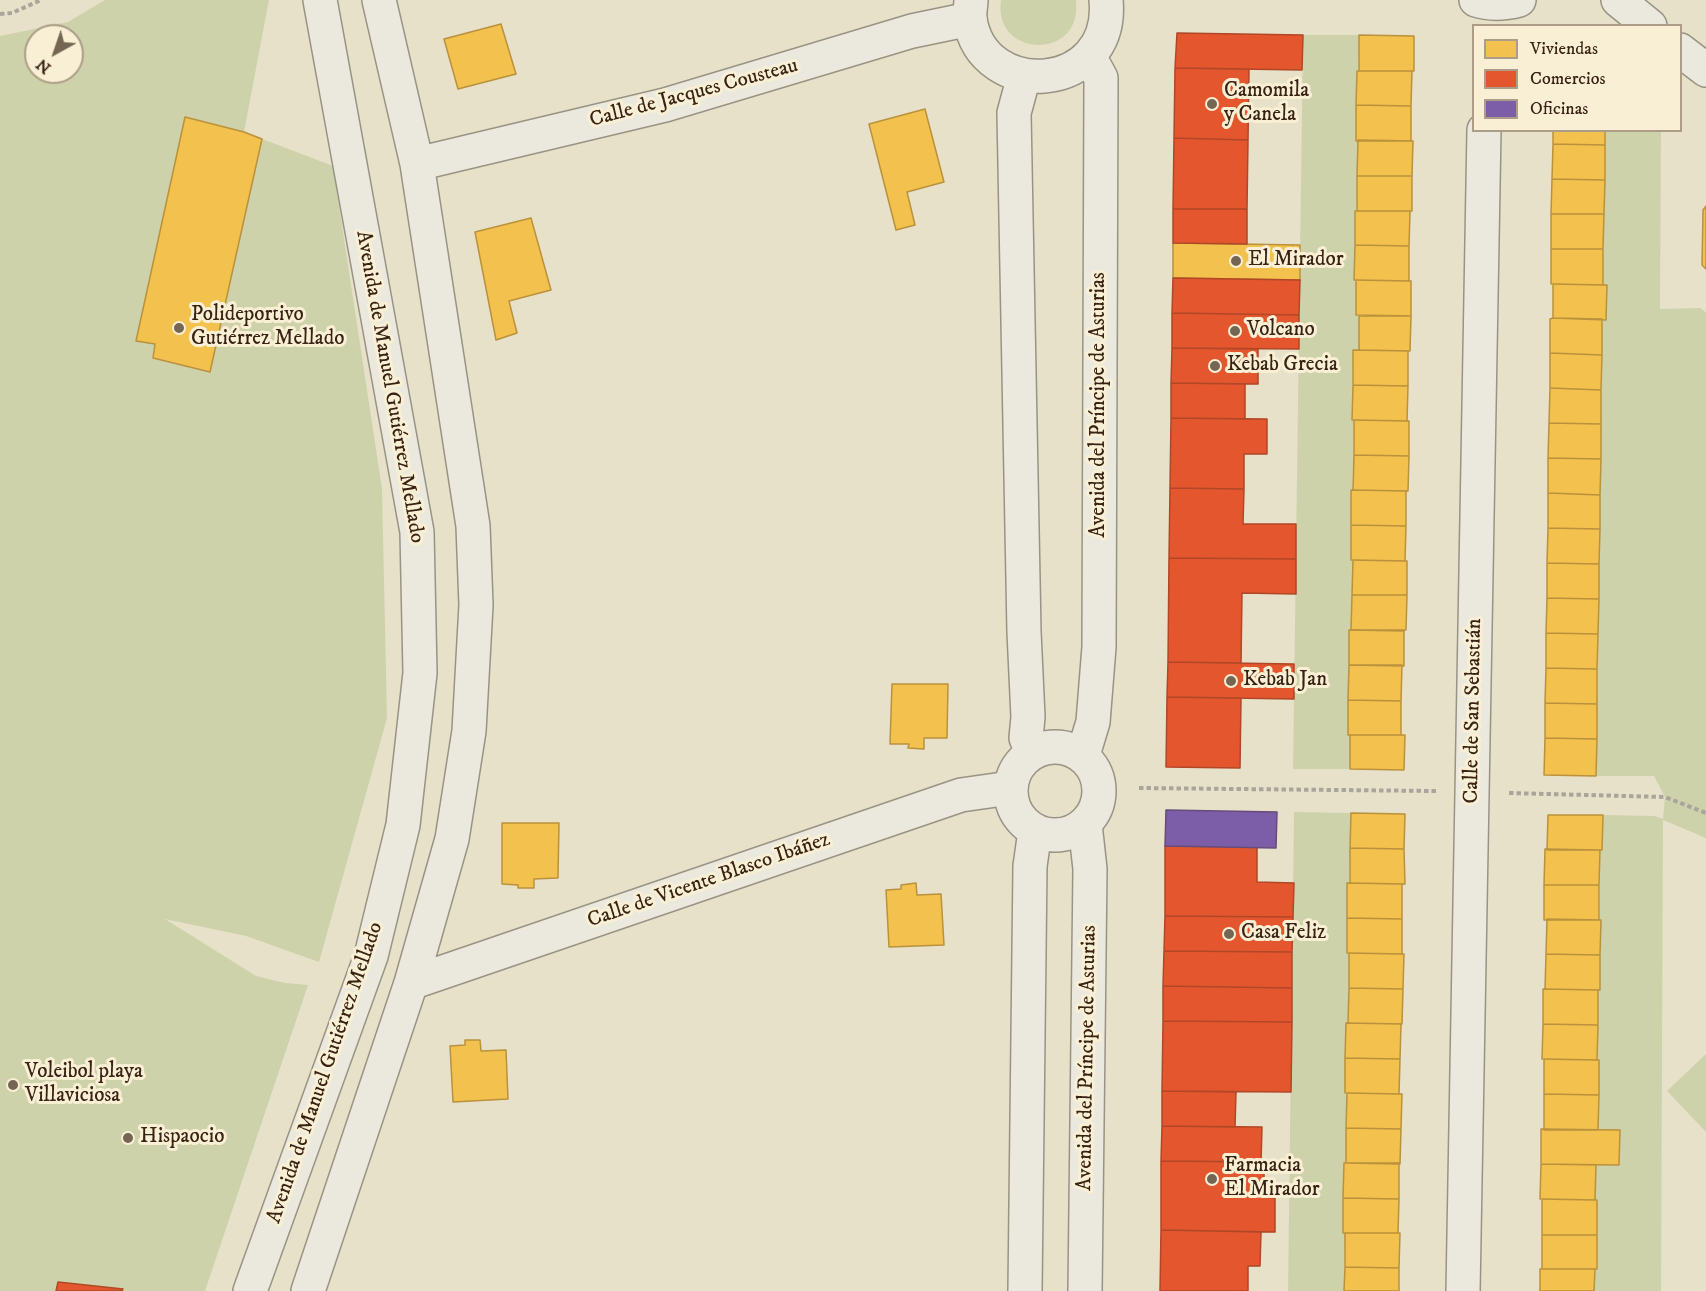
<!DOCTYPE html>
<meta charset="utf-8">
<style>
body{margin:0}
#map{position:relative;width:1706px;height:1291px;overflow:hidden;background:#e7e1ca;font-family:"IM FELL DW Pica",serif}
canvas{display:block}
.legend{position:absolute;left:1472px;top:24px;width:210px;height:108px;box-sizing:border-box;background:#f8efd4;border:2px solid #ab9d87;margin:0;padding:8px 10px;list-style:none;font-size:18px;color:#382213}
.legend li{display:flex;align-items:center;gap:12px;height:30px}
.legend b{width:30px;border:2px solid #ab9d87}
.north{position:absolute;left:24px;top:24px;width:60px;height:60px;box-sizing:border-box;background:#f8efd4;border:2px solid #ab9d87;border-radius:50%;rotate:220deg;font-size:16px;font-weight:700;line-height:24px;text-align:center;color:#382213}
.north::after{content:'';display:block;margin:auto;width:21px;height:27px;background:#756553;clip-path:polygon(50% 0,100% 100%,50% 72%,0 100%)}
</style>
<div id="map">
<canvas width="1706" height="1291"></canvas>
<ul class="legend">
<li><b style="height:16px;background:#f2c14e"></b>Viviendas</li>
<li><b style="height:16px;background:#e4572e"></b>Comercios</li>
<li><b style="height:16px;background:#7b5ea7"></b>Oficinas</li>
</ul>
<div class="north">N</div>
</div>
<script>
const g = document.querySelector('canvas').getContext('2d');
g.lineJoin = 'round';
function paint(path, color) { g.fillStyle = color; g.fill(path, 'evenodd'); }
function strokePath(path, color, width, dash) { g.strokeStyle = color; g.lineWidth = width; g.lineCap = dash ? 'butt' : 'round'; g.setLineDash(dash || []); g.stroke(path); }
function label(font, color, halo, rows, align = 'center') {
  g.font = font + ' "IM FELL DW Pica",serif'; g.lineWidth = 6; g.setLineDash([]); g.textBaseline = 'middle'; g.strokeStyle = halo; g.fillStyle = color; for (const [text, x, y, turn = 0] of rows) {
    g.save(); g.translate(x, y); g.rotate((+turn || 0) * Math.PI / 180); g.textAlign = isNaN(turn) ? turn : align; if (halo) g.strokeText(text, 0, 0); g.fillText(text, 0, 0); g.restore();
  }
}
paint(new Path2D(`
 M105 0H269L244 132 333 166 382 489 387 718 319 962 246 936 165 919 256 976 285 983 308 985 205 1291H0V36L68 22ZM36 36H72V72H36Z
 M1001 0H1076C1083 62 992 58 1001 0Z
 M1303 35H1359L1356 140H1358L1354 280H1356V315L1359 316V350L1353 351 1352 420H1354L1351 559 1353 560 1348 734 1350 735V769H1293Z
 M1605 131H1661L1660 309 1700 308 1706 312V838L1663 820 1661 1291H1594L1595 1269H1597V1200H1595L1596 1165H1619L1620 1130H1598V990L1600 989V850H1602L1603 815 1655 816 1663 819 1665 797 1654 776H1596L1602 319H1606L1607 285H1603Z
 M1294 812 1351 813 1347 952 1349 953 1348 1023H1346V1163H1344L1343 1232 1345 1233 1344 1291H1288Z
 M1706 1054V1132L1667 1091Z`), '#ced2ab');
const homes = new Path2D(`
 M501 24 516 74 458 89 444 39Z
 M1359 35 1414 36V71H1359Z
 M1357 71H1412L1411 106 1356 105Z
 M1356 105 1411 106V141H1356Z
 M925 109 944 182 907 192 915 225 896 230 869 124Z
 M185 117 244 132 262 139 210 372 153 358 155 344 136 341Z
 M1553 130H1605V145L1553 144Z
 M1358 140 1413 141 1412 176H1357Z
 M1553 144 1605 145V180L1552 179Z
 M1357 176H1412V211H1357Z
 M1552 179 1605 180 1604 214H1551Z
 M1706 206V269L1702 265 1703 210Z
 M1355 211H1410L1409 246 1355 245Z
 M1551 214H1604L1603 249H1551Z
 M531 218 551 290 509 301 517 333 496 340 475 232Z
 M1173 243 1300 245V280L1173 278Z
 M1355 245 1409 246V281L1354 280Z
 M1551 249H1603V285L1551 284Z
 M1356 280 1411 281V316L1356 315Z
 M1553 284 1607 285 1606 320 1553 318Z
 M1359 316H1411L1410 351 1359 350Z
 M1553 318 1602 319V355L1550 353V319Z
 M1353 350 1408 351V386L1353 385Z
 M1550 353 1602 355 1601 390 1550 388Z
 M1353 385 1408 386 1407 421 1352 420Z
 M1550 388 1601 390V424L1549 423Z
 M1354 420 1409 421V456L1354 455Z
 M1549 423 1601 424V459L1548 458Z
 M1354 455 1409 456 1408 491 1353 490Z
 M1548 458 1601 459 1600 495 1548 493Z
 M1351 490 1406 491V526L1351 525Z
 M1548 493 1600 495V529L1548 528Z
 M1351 525 1406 526 1405 561 1351 560Z
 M1548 528 1600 529 1599 564 1547 563Z
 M1353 560 1407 561V595H1352Z
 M1547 563 1599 564V599L1547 598Z
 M1352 595H1407L1406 630H1351Z
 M1547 598 1599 599 1598 634 1546 633Z
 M1349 630 1404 631V666L1349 665Z
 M1546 633 1598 634 1597 669 1546 668Z
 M1349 665H1402L1401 701 1348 700Z
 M1546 668 1597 669V704L1545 703Z
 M892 684H948L947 738H924V749L908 748 909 744H890Z
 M1348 700 1401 701V735H1348Z
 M1545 703 1597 704V739L1545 738Z
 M1350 735H1405L1404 770 1350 769Z
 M1545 738 1597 739 1596 776 1544 775Z
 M1351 813 1405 814 1404 849 1350 848Z
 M1548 815H1603L1602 850H1547Z
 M502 823H559L558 878 534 879V888H518V885L502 884Z
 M1350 848 1404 849 1405 884 1350 883Z
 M1545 849 1600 850 1599 885H1544Z
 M916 883 917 895 941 894 944 945 889 947 886 890 901 889V885Z
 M1347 883 1402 884V919L1347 918Z
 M1544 885H1599V920H1544Z
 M1347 918 1402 919V954L1347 953Z
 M1547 919 1601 920 1600 955 1546 954Z
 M1349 953 1404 954 1403 989 1349 988Z
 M1546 954 1600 955V990L1545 989Z
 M1349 988 1403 989 1402 1024 1348 1023Z
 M1543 989 1598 990V1025L1543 1024Z
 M1346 1023 1401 1024 1400 1059 1345 1058Z
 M1543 1024 1598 1025 1597 1060 1542 1059Z
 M465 1040H480L481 1051 506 1050 508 1099 453 1102 450 1046 465 1045Z
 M1345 1058 1400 1059 1399 1094 1345 1093Z
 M1544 1059 1599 1060V1095L1544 1094Z
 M1347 1093 1402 1094 1401 1129 1346 1128Z
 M1544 1094 1599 1095 1598 1130H1544Z
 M1346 1128 1401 1129 1400 1164 1346 1163Z
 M1541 1129 1620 1130 1619 1165 1541 1164Z
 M1344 1163H1399V1199L1343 1198Z
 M1541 1164 1596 1165 1595 1200 1540 1199Z
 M1343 1198 1399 1199 1398 1233H1343Z
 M1542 1199 1597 1200V1235H1542Z
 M1345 1233H1400L1399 1268 1345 1267Z
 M1542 1235H1597V1269H1542Z
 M1345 1267 1399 1268V1291H1344Z
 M1540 1269H1595L1594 1291H1540Z`);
paint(homes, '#f2c14e');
strokePath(homes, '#ba913c', 1.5);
const shops = new Path2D(`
 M1177 33 1303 35 1302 70 1175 68Z
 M1175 68 1249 69 1248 140 1174 138Z
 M1174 138 1248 140 1247 209H1173Z
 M1173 209H1247V244L1173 243Z
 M1173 278 1300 280 1299 315 1172 313Z
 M1172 313 1299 315V349L1172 348Z
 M1172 348 1258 349V384L1171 383Z
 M1171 383 1245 384V419L1171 418Z
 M1171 418 1267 419V454H1244V489L1170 488Z
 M1170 488 1244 489 1243 524H1296V559L1169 558Z
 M1169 558 1296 559V594L1242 593 1241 663 1168 662Z
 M1168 662 1294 664V699L1167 697Z
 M1167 697 1241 698 1240 768 1166 767Z
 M1165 846 1257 847V882L1294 883 1293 917 1165 916Z
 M1165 916 1293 917 1292 952 1164 951Z
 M1164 951 1292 952V988L1163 986Z
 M1163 986 1292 988V1022L1163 1021Z
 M1163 1021 1292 1022 1291 1092 1162 1091Z
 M1162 1091 1236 1092 1235 1127 1162 1126Z
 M1162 1126 1262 1127 1261 1162 1161 1161Z
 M1161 1161 1264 1162V1197L1275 1198V1232L1161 1230Z
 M1161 1230 1261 1232 1260 1266H1248V1291H1160Z
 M58 1282 123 1289 122 1291H56Z`);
paint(shops, '#e4572e');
strokePath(shops, '#b04726', 1.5);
const offices = new Path2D(`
 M1166 810 1277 812 1276 848 1165 846Z`);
paint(offices, '#7b5ea7');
strokePath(offices, '#674c7b', 1.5);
const minor = new Path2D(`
 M1476 0C1491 5 1504 4 1519 0
 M1618 0 1650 26
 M1680 50 1706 70
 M417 164 665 105 912 31 970 19
 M411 983 961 795 1010 788
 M250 1291 371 956 403 825 420 673 417 532 320 0
 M308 1291 411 983 452 839 469 731 476 605 473 526 417 164 379 0
 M1463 1291 1484 130`);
const tertiary = new Path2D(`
 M971 0C971 6 969 13 970 19 982 102 1115 94 1106 0
 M1024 76 1014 113 1024 632 1028 717 1026 738 1032 751
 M1011 791a44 44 0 1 1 88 0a44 44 0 1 1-88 0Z
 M1083 755 1093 722 1099 647 1101 78 1089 56
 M1025 1291 1030 866 1035 831
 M1085 1291 1090 869 1085 824`);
strokePath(minor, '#999384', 36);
strokePath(tertiary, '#999384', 36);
strokePath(new Path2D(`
 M0 14 12 13 41 0
 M1139 788 1436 791
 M1509 793 1665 797 1706 813`), '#aaa59b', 4, [4.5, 3]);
strokePath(minor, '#ebe8dd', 33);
strokePath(tertiary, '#ebe8dd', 33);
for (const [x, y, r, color] of [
 [1212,104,6,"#756553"],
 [1236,261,6,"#756553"],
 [179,328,6,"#756553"],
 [1235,331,6,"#756553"],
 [1215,366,6,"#756553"],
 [1231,681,6,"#756553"],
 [1229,934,6,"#756553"],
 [13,1085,6,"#756553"],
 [128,1138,6,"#756553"],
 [1212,1179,6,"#756553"]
]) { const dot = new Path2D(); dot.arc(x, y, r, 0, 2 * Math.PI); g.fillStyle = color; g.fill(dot); strokePath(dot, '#f8efd4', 2); }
label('21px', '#382213', '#f8efd4', [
 ["Camomila",1224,92],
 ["y Canela",1224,116],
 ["El Mirador",1248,261],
 ["Polideportivo",191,316],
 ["Gutiérrez Mellado",191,340],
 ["Volcano",1247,331],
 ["Kebab Grecia",1227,366],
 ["Kebab Jan",1243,681],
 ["Casa Feliz",1241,934],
 ["Voleibol playa",25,1073],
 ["Villaviciosa",25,1097],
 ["Hispaocio",140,1138],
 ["Farmacia",1224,1167],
 ["El Mirador",1224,1191]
], 'left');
label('21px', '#382213', '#f8efd4', [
 ["Calle de Jacques Cousteau",694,94,-15],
 ["Avenida de Manuel Gutiérrez Mellado",389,387,80],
 ["Avenida del Príncipe de Asturias",1100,405,-90],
 ["Calle de San Sebastián",1474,711,-89],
 ["Calle de Vicente Blasco Ibáñez",709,881,-19],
 ["Avenida del Príncipe de Asturias",1088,1058,-89],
 ["Avenida de Manuel Gutiérrez Mellado",326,1073,-71]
]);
</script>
